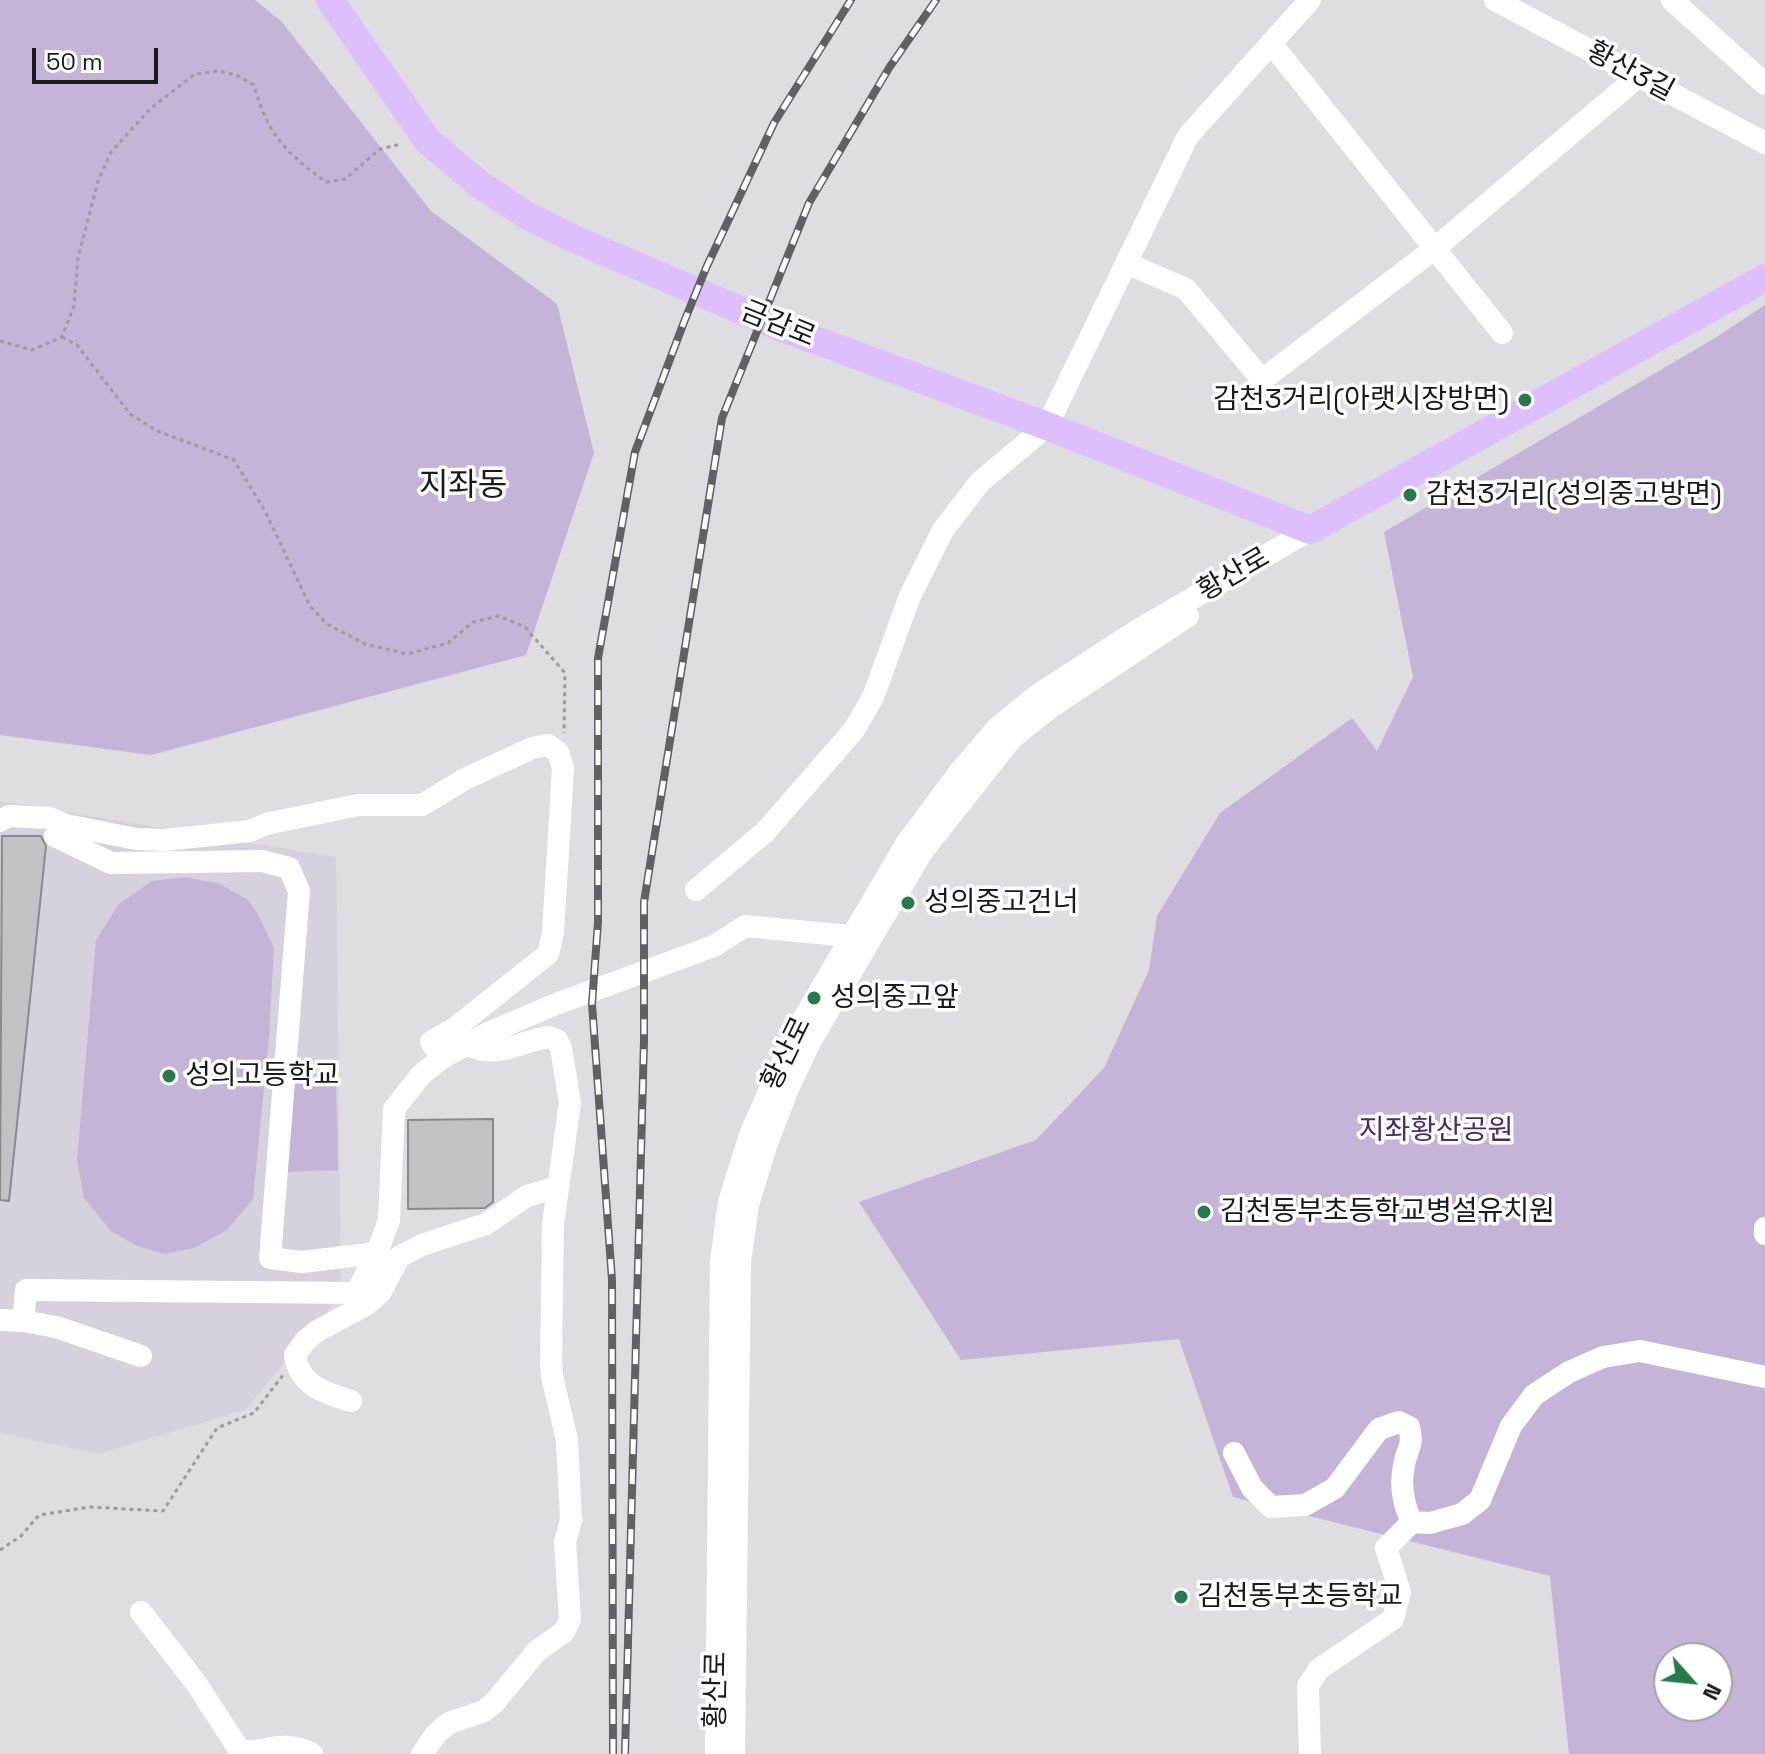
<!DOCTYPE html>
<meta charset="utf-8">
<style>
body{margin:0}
#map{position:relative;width:1765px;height:1754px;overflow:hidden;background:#dfdde1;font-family:"Space Grotesk",sans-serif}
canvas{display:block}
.north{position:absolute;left:1653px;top:1642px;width:80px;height:80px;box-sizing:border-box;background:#fff;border:2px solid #a3a3a4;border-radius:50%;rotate:117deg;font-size:22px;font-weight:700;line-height:32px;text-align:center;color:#1a1a1b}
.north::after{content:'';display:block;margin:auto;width:28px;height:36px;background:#267a4c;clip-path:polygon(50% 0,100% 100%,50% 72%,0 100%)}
.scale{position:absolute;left:32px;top:48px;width:126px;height:36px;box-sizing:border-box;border:4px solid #1a1a1b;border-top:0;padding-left:10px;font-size:24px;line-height:28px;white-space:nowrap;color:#1a1a1b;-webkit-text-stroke:6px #fff;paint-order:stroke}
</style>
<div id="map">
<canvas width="1765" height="1754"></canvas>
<div class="north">N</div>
<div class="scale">50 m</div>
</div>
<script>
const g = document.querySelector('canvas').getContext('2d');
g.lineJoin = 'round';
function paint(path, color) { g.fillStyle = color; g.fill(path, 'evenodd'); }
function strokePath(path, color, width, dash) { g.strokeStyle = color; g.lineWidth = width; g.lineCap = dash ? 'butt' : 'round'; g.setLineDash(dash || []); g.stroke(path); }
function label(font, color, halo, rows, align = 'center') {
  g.font = font + ' "Space Grotesk","Noto Sans KR",sans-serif'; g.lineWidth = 7; g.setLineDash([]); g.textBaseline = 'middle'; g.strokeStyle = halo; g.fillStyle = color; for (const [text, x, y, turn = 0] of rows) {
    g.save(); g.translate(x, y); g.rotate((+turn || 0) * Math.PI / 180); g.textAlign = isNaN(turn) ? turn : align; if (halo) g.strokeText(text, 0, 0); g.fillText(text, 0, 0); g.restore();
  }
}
paint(new Path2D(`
 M0 801 336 857 341 1296 245 1410 99 1454 0 1433Z`), '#d6d1dc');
paint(new Path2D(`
 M0 0H255L282 22 431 211 557 304 594 453 526 655 151 755 0 735Z
 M1765 305V1754H1569L1550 1576 1233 1497 1179 1339 961 1360 859 1202 1036 1140 1104 1068 1149 970 1157 916 1220 813 1352 718 1377 751 1413 677 1384 532 1715 338ZM1669 1658H1717V1706H1669Z
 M185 877 220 884 248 900 258 914 274 948 269 1037 253 1199 227 1230 194 1248 165 1254 137 1246 111 1231 84 1198 77 1160 96 940 119 904 152 881Z
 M288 1080 336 1081 338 1170 281 1172Z`), '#c4b4d8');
const building = new Path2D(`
 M2 836H41L46 846 9 1201 0 1200Z
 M493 1119V1202L485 1208 408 1209V1120Z`);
paint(building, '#c3c1c5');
strokePath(building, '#8b898c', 2);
strokePath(new Path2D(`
 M62 337 77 345 130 414 155 430 234 460 265 511 310 606 327 624 365 644 407 654 448 643 473 622 499 616 525 627 565 673 564 733
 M0 341 32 350 62 337 74 306 78 258 98 181 111 152 151 108 195 74 219 71 236 75 254 85C267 134 286 153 326 182L345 179 380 149 401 144
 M0 1550 21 1536 39 1515 90 1507 163 1511 217 1428 254 1413 283 1375`), '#9d9b9e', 3, [4, 4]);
strokePath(new Path2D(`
 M1495 0 1765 143
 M1672 0 1765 84
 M1271 43 1502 333
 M1126 263 1186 289 1262 380 1434 249 1639 76
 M0 821 9 816 49 818 66 825 136 839 165 840 250 831 266 824 358 805H422L465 779 532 748 548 745 558 752 563 768 553 933 548 954 455 1028 431 1042 442 1058
 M55 836 111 863 262 861 289 868 299 891 270 1258 302 1262 377 1253
 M696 890 765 832 854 730 873 697 910 596 943 530 980 482 1047 426 1188 136 1310 0
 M1765 1228V1234
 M0 1320 23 1321 26 1290 356 1293 377 1253 389 1220 394 1109 421 1075 442 1058 488 1033 556 1004 714 946 745 926 850 936
 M23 1321 56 1327 141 1356
 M351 1401C324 1393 299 1385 295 1355L305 1341 317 1331 366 1305 380 1293 399 1257 422 1245 486 1224 527 1196 558 1187
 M1234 1453 1252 1488 1271 1507 1305 1505 1335 1488 1379 1429 1399 1422 1409 1427C1414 1446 1407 1448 1404 1465 1400 1484 1403 1505 1412 1522L1430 1523 1462 1514 1480 1500 1511 1426 1534 1395 1569 1372 1603 1357 1640 1351 1765 1377
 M141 1612 196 1683 240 1751C266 1754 282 1738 312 1754
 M422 1754 436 1734 449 1723 484 1711 494 1703 537 1651 564 1632 570 1619 565 1542 571 1520 567 1440 552 1376 551 1360 553 1224 570 1103 561 1048 557 1040 549 1037C516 1042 500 1059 467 1045
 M716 1754 721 1262 729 1202 750 1135 794 1035 906 844 958 774 998 727 1039 694 1138 630 1310 530
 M734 1754 740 1262 748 1205 766 1146 787 1091 810 1042 922 852 1012 738 1051 707 1188 616
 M1310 1754 1308 1686 1319 1669 1393 1619 1400 1592 1386 1548 1412 1522`), '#fff', 22);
strokePath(new Path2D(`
 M330 0 427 140 479 184 526 215 572 238 780 327 1047 426 1310 530 1765 278`), '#ddbffd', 28);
const rail = new Path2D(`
 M613 1754 612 1280 592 1004 598 922V658L635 452 684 322 706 268 774 123 851 0
 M625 1754 644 1040V902L722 418 809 203 889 68 936 0`);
strokePath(rail, '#616062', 8);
strokePath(rail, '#fff', 5, [15]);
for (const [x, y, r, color] of [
 [1525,400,8,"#267a4c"],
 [1410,495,8,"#267a4c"],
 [908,903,8,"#267a4c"],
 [814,998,8,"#267a4c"],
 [169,1076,8,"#267a4c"],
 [1204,1212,8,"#267a4c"],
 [1181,1597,8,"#267a4c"]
]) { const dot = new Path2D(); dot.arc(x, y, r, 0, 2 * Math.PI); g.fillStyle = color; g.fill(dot); strokePath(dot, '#fff', 3); }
label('28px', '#1a1a1b', '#fff', [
 ["황산3길",1630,72,28],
 ["금감로",778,325,22],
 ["황산로",1234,575,-30],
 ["황산로",787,1054,-64],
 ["황산로",717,1690,-89]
]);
label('28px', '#1a1a1b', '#fff', [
 ["감천3거리(아랫시장방면)",1509,400,"right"],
 ["감천3거리(성의중고방면)",1426,495],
 ["성의중고건너",924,903],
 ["성의중고앞",830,998],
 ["성의고등학교",185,1076],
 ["김천동부초등학교병설유치원",1220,1212],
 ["김천동부초등학교",1197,1597]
], 'left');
label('28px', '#4c2a6c', '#fff', [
 ["지좌황산공원",1436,1131]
]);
label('32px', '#1a1a1b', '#fff', [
 ["지좌동",463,486]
]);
</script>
